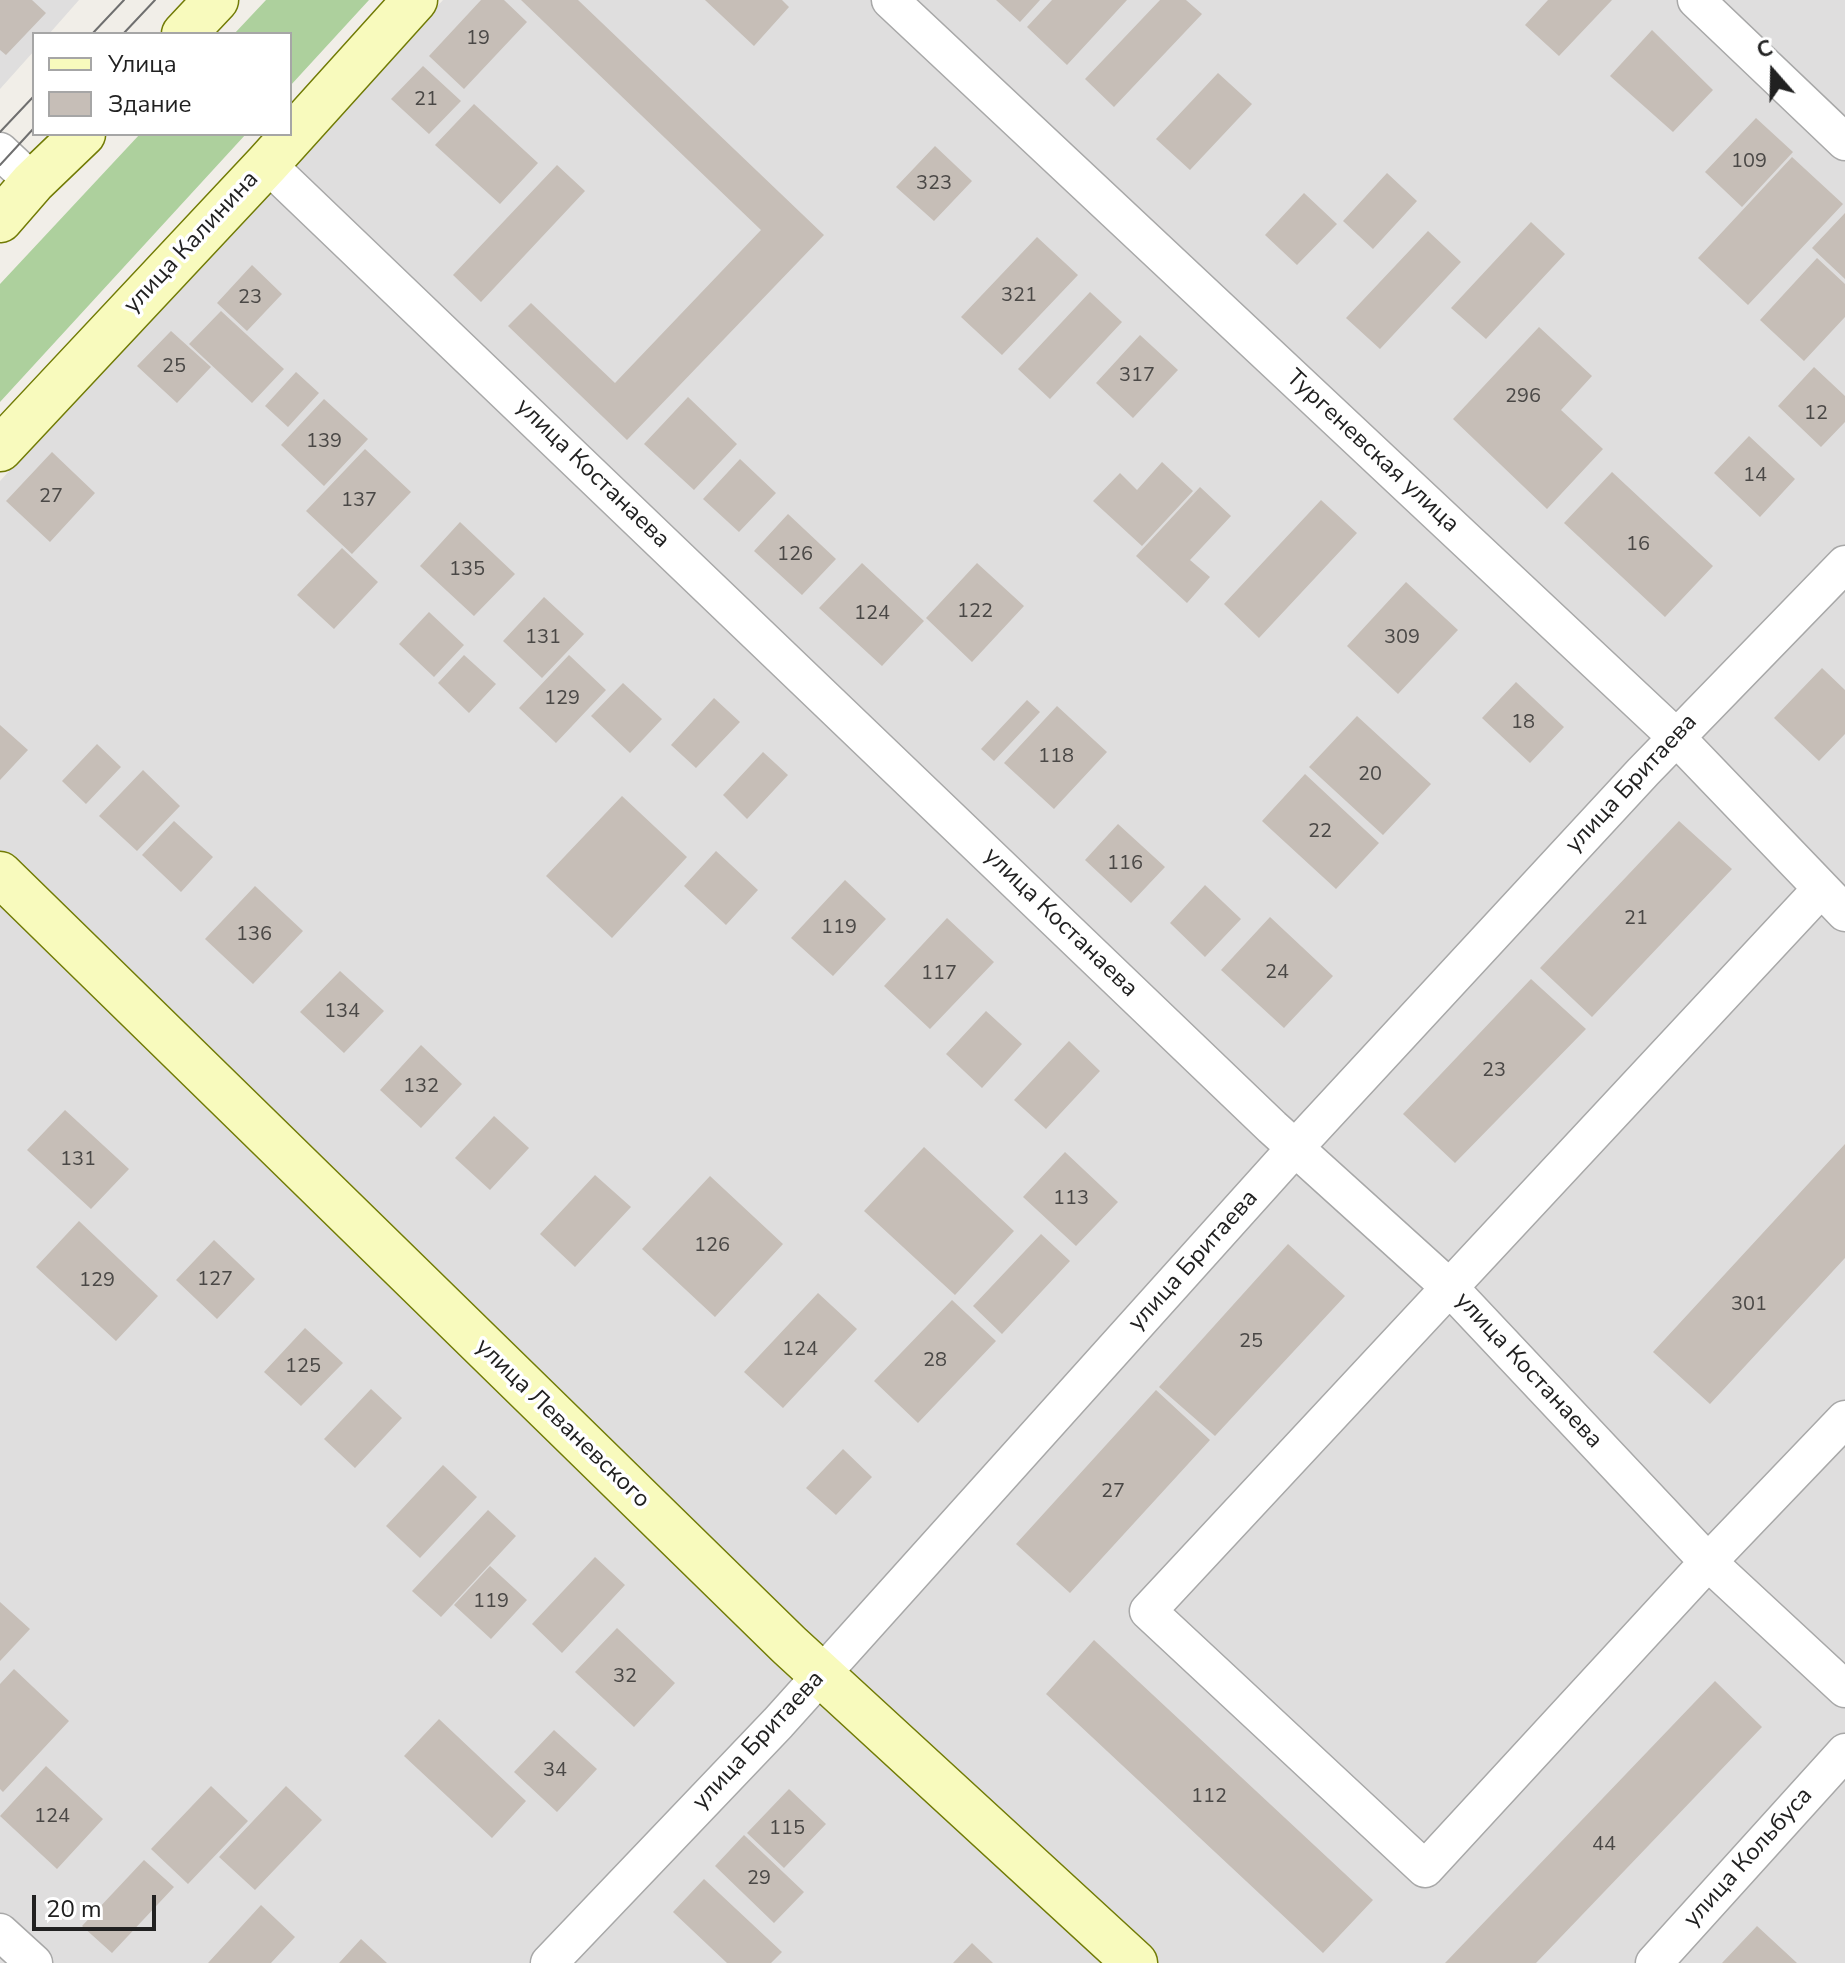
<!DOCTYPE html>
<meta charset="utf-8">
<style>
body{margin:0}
#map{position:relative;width:1845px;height:1963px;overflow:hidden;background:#f1eee8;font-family:"Nunito Sans",sans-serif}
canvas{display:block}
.legend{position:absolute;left:32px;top:32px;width:260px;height:104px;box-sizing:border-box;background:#fff;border:2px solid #a6a6a6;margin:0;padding:10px 14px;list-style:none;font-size:24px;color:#212121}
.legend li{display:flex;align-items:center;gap:16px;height:40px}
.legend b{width:40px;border:2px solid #a6a6a6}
.north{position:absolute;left:1733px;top:32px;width:80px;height:80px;-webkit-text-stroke:6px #fff;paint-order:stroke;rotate:340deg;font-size:22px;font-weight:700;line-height:32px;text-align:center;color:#212121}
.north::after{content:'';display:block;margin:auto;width:28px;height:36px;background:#212121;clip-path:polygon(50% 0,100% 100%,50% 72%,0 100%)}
.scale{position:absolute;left:32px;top:1895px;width:124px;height:36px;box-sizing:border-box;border:4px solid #212121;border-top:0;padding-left:10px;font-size:24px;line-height:28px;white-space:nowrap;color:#212121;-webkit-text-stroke:6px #fff;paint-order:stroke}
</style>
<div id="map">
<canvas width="1845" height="1963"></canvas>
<ul class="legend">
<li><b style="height:10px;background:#f8fabd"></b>Улица</li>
<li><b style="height:22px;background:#c6beb7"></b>Здание</li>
</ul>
<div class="north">С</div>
<div class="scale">20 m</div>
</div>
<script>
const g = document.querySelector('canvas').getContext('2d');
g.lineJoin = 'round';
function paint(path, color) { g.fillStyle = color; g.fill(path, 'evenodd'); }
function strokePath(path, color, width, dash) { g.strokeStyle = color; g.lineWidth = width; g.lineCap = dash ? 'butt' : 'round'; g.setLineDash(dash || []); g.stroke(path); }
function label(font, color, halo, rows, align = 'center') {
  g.font = font + ' "Nunito Sans",sans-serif'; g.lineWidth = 7; g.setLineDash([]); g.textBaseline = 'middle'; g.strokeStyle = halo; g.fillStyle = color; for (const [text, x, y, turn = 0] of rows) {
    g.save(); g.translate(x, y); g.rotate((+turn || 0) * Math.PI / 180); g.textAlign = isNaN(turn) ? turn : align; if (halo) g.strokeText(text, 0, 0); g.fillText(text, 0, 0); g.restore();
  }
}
paint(new Path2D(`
 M0 0H79L49 34H34V51L0 89Z
 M443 0H1845V1963H0V481Z`), '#dfdede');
paint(new Path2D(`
 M266 0H369L290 86V34H234Z
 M140 134H246L0 402V284Z`), '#add09d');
paint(new Path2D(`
 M0 0H32L46 13 6 55 0 50Z
 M481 0H504L527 22 464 89 429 56Z
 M521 0H578L824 235 627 440 508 326 531 303 615 383 761 230Z
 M705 0H782L789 7 754 46Z
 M996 0H1040L1020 22Z
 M1052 0H1127L1067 65 1027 27Z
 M1160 0H1186L1202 14 1114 107 1085 79Z
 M1548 0H1612L1559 56 1525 25Z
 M1652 30 1713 90 1673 132 1610 76Z
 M423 66 461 101 429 134 391 99Z
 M1218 73 1252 104 1190 170 1156 139Z
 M474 104 538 163 500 204 435 145Z
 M1756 118 1793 152 1742 207 1705 172Z
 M935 146 972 181 934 221 896 187Z
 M1792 157 1843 204 1748 305 1698 258Z
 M557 165 585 191 481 302 453 275Z
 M1387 173 1417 201 1373 249 1343 221Z
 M1304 193 1337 224 1297 265 1265 235Z
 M1845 213V279L1812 248Z
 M1531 222 1565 254 1486 339 1451 308Z
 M1428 231 1461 262 1380 349 1346 318Z
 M1037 237 1078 275 1002 355 961 317Z
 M1817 258 1845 284V317L1804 361 1760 320Z
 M252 265 282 294 247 331 217 303Z
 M1090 292 1122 322 1050 399 1018 369Z
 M221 311 284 369 252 403 189 344Z
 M1539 327 1592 376 1561 410 1603 449 1547 509 1453 419Z
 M171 331 211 367 177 403 137 366Z
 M1140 335 1178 370 1133 418 1096 383Z
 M1814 367 1845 396V422L1821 447 1778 406Z
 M296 372 319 393 288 427 265 406Z
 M688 397 737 444 694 490 644 444Z
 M324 399 368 439 324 486 281 445Z
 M1749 436 1795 479 1760 517 1714 473Z
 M365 449 411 492 352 554 306 511Z
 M52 452 95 493 50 542 6 501Z
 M740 459 776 493 739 532 703 499Z
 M1162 462 1193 491 1142 546 1093 501 1120 473 1137 490Z
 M1612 472 1713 566 1665 617 1564 523Z
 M1200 487 1231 516 1190 560 1210 577 1187 603 1136 556Z
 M1321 500 1357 533 1259 638 1224 604Z
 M788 514 836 559 802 595 754 551Z
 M460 522 515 574 474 616 420 566Z
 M342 548 378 582 334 629 297 595Z
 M862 563 924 621 882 666 819 608Z
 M977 563 1024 606 972 662 926 618Z
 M1406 582 1458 630 1398 694 1347 646Z
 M544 597 584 634 542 678 503 641Z
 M429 612 464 645 434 677 399 644Z
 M464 655 496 684 469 713 438 683Z
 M569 655 606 690 556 743 519 708Z
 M1822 668 1845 690V734L1819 761 1774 718Z
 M1516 682 1564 727 1530 763 1482 718Z
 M623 683 662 719 630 753 591 716Z
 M714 698 740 722 696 768 671 745Z
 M1027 700 1040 712 994 761 981 749Z
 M1057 706 1107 752 1054 809 1004 763Z
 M1357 716 1431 784 1383 835 1309 767Z
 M0 725 28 750 0 780Z
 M97 744 121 767 86 804 62 781Z
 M763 752 788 775 747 819 723 795Z
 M143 770 180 806 137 851 99 816Z
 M1305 774 1379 843 1336 889 1262 821Z
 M622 796 687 857 612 938 546 876Z
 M174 821 213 857 181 892 142 855Z
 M1679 821 1732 869 1592 1017 1540 968Z
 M1118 824 1165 867 1131 903 1085 860Z
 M716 851 758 890 726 925 684 886Z
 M845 880 886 919 833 976 791 938Z
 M1205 885 1241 919 1205 957 1170 923Z
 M255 886 303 931 253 984 205 939Z
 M1270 917 1333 976 1284 1028 1221 970Z
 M947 918 994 962 930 1029 884 986Z
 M340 971 384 1011 344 1053 300 1012Z
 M1531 979 1586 1029 1455 1163 1403 1114Z
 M986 1011 1022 1044 982 1088 946 1054Z
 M1069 1041 1100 1071 1046 1129 1014 1100Z
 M421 1045 462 1084 421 1128 380 1090Z
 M65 1110 129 1169 91 1209 27 1150Z
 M494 1116 529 1148 490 1190 455 1158Z
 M1845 1144V1258L1710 1404 1653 1352Z
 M924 1147 1014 1231 955 1295 864 1211Z
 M1065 1152 1118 1202 1076 1246 1023 1197Z
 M595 1175 631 1207 575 1267 540 1234Z
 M710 1176 783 1244 715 1317 642 1249Z
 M79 1221 158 1296 116 1341 36 1267Z
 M1041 1234 1070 1261 1002 1334 973 1306Z
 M214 1240 255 1279 217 1319 176 1280Z
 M1288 1244 1345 1296 1215 1436 1159 1387Z
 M818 1293 857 1329 783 1408 744 1372Z
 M952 1300 996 1341 918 1423 874 1381Z
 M305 1328 343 1363 301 1406 264 1372Z
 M371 1389 402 1418 355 1468 324 1439Z
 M1156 1390 1210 1440 1070 1593 1016 1544Z
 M843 1449 872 1477 836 1515 806 1488Z
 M443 1465 477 1497 420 1558 386 1526Z
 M488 1510 516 1536 441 1617 412 1591Z
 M595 1557 625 1585 562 1653 532 1624Z
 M490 1566 527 1600 491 1639 454 1605Z
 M0 1602 30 1629 0 1661Z
 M617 1628 675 1683 634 1727 575 1672Z
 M1094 1640 1373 1900 1323 1953 1046 1694Z
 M14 1669 69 1721 3 1792 0 1789V1684Z
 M1715 1681 1762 1727 1536 1963H1445Z
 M439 1719 526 1801 492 1838 404 1756Z
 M554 1730 597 1769 557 1812 514 1772Z
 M46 1766 103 1819 57 1869 0 1816Z
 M211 1786 248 1821 188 1884 151 1849Z
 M286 1786 322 1820 255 1890 219 1857Z
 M789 1789 826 1824 784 1868 747 1833Z
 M744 1835 804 1892 774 1923 715 1866Z
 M144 1860 174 1887 112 1953 82 1926Z
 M704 1879 782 1952 771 1963H727L673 1912Z
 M261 1905 295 1937 271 1963H208Z
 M1757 1926 1797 1963H1722Z
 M361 1939 387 1963H339Z
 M972 1943 993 1963H953Z`), '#c6beb7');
const street = new Path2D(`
 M890 0 1675 736 1845 913
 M1696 0 1845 142
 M0 151 33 182
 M267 164 1272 1127 1450 1288 1708 1562 1845 1689
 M1820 890 1148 1611 1425 1869 1708 1562 1845 1419
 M0 1932 34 1963
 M549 1963 778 1723 1295 1148 1643 772 1845 564
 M1654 1963 1845 1752`);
const secondary = new Path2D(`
 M184 34 216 0
 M0 220 33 182 83 134
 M0 449 267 164 415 0
 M0 874 789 1645 1135 1963`);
strokePath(street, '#a8a8a8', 39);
strokePath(secondary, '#717b05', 47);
strokePath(street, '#fff', 36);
strokePath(secondary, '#f8fabd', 44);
strokePath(new Path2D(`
 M92 34 124 0
 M123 34 155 0
 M0 132 34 96
 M0 165 34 128`), '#6f6f6f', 2);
label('20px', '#4a4846', null, [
 ["19",478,39],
 ["21",426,100],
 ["109",1749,162],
 ["323",934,184],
 ["321",1019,296],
 ["23",250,298],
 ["25",174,367],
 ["317",1137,376],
 ["296",1523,397],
 ["12",1816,414],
 ["139",324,442],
 ["14",1755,476],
 ["27",51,497],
 ["137",359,501],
 ["16",1638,545],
 ["126",795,555],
 ["135",467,570],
 ["122",975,612],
 ["124",872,614],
 ["131",543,638],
 ["309",1402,638],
 ["129",562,699],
 ["18",1523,723],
 ["118",1056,757],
 ["20",1370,775],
 ["22",1320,832],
 ["116",1125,864],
 ["21",1636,919],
 ["119",839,928],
 ["136",254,935],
 ["24",1277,973],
 ["117",939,974],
 ["134",342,1012],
 ["23",1494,1071],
 ["132",421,1087],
 ["131",78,1160],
 ["113",1071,1199],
 ["126",712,1246],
 ["127",215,1280],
 ["129",97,1281],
 ["301",1749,1305],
 ["25",1251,1342],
 ["124",800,1350],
 ["28",935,1361],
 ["125",303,1367],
 ["27",1113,1492],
 ["119",491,1602],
 ["32",625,1677],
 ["34",555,1771],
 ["112",1209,1797],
 ["124",52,1817],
 ["115",787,1829],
 ["44",1604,1845],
 ["29",759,1879]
]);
label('24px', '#212121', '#fff', [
 ["улица Калинина",192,243,-47],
 ["Тургеневская улица",1372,452,43],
 ["улица Костанаева",592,474,44],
 ["улица Бритаева",1632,784,-47],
 ["улица Костанаева",1060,923,44],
 ["улица Бритаева",1194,1261,-48],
 ["улица Костанаева",1528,1371,47],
 ["улица Леваневского",562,1424,44],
 ["улица Бритаева",759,1741,-47],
 ["улица Кольбуса",1749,1858,-48]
]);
</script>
